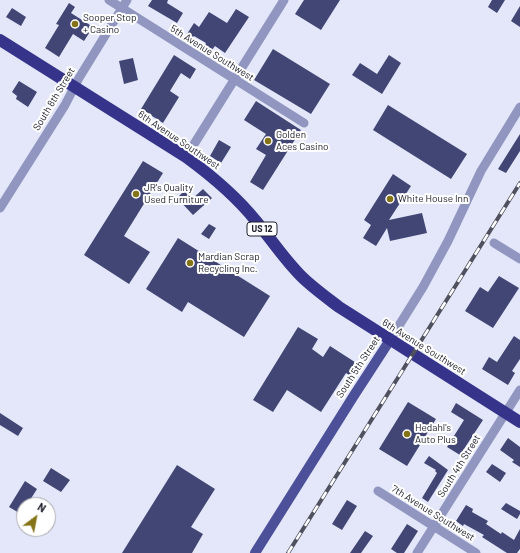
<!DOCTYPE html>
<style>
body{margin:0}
#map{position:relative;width:520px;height:553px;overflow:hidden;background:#e4e7fa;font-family:Barlow,sans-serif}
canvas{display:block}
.north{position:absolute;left:16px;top:497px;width:40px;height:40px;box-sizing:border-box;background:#fff;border:1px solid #a6a7ab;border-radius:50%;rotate:32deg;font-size:11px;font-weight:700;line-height:16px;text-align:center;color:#21222d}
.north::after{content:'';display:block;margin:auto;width:14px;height:18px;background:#857417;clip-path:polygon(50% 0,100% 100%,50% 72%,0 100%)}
</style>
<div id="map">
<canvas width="520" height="553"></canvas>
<div class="north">N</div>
</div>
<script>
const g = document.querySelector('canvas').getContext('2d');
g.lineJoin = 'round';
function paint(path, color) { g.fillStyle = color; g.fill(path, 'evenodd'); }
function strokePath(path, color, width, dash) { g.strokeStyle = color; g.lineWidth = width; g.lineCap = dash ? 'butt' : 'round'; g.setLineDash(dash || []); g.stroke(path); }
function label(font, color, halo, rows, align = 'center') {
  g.font = font + ' Barlow,sans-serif'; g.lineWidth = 4; g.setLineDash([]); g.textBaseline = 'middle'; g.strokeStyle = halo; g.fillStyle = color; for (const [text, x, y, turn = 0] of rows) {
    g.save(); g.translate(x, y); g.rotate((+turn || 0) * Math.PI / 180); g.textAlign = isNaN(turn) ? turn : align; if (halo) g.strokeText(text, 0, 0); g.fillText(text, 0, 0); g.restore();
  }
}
paint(new Path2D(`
 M152 0H168L167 3 183 13 177 23 148 6Z
 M304 0H340L321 30 295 14Z
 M492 0H505L497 13 488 7Z
 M69 3 75 7 71 13 93 27 84 41 73 34 59 57 45 48 59 25 56 24Z
 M520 6V27L511 21Z
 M12 8 26 17 21 26 6 17Z
 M236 9 249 17 225 53 215 46 212 50 205 45 206 43 194 36 192 38 187 34 194 23 199 27 209 12 227 23Z
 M273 49 330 84 311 114 254 80Z
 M174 55 196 69 190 79 181 73 170 91 179 97 163 123 141 109Z
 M389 55 401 63 382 94 352 75 360 63 377 74Z
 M133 58 138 80 124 84 119 61Z
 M19 81 37 92 28 107 16 99 17 96 12 92Z
 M256 101 301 130 263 190 250 182 266 155 256 149 266 134 244 120Z
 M388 105 467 154 451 179 373 130Z
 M520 134V151L506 173 498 169Z
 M219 140 231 147 221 163 210 156Z
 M143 161 163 173 124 236 150 252 129 284 84 255Z
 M393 174 411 186 389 220 422 213 427 233 390 241 387 228 376 246 363 238 371 225 364 220Z
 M203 189 212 198 193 215 177 198 184 191 192 199Z
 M209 224 216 228 209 239 201 234Z
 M178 238 270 296 244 337 188 302 182 312 146 289Z
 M499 276 519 288 493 328 465 311 480 287 488 292Z
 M298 327 318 339 312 349 323 357 330 346 361 366 354 378 346 373 321 412 287 390 273 412 253 400Z
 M514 336 520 340V359L512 371 515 373 508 385 482 369 489 357 497 362Z
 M408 402 436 419 407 466 379 449Z
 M456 403 483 420 460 455 447 447 464 420 451 412Z
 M0 413 23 428 18 436 0 425Z
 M508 438 520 447V467L512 462 514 460 500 450Z
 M429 456 448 470 428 502 422 498 437 473 435 471 436 470 424 463Z
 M492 464 506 473 500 482 486 472Z
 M177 465 215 489 191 527 203 534 192 553H122Z
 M51 468 70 480 61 492 43 481Z
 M25 481 37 489 27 505H24V510L21 514 9 507Z
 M347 500 357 506 342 530 332 524Z
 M506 503 520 511V514L517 519 501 509Z
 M466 505 473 509 472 512 488 521 486 524 501 534 502 532 514 540 520 529V549L517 553H507L482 537 484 535 464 524 463 526 456 521Z
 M407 524 418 531 404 553H397L391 549Z
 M365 531 373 536 361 553H350Z`), '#414675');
strokePath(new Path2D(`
 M109 0 304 123
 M186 157 284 0
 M0 208 65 105 79 78 127 0
 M494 243 520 259
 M390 340 423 287 448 241 481 171 520 107
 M378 491 476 553
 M417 553 520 390`), '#9096c0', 9);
strokePath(new Path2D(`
 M255 553 353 397 390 340`), '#4c5099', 10);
strokePath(new Path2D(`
 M0 40 186 157C212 176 236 196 256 221 271 239 284 259 301 276 312 287 326 297 339 307L520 422`), '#36348a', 12);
const rail = new Path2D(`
 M288 553 520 183`);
strokePath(rail, '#4f515e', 4);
strokePath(rail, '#fff', 2.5, [8]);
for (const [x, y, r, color] of [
 [75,24,4,"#857417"],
 [268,141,4,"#857417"],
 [136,194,4,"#857417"],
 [390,199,4,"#857417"],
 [190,263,4,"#857417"],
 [407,434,4,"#857417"]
]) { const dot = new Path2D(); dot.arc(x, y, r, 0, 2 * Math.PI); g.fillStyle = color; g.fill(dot); strokePath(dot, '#fff', 1.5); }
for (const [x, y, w] of [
 [262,229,30]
]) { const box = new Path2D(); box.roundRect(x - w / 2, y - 7, w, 14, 3); g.fillStyle = '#fff'; g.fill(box); strokePath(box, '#21222d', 1); }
label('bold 9px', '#21222d', null, [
 ["US 12",262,229]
]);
label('10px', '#21222d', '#fff', [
 ["Sooper Stop",83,18],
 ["+ Casino",83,30],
 ["Golden",276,135],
 ["Aces Casino",276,147],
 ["JR's Quality",144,188],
 ["Used Furniture",144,200],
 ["White House Inn",398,199],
 ["Mardian Scrap",198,257],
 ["Recycling Inc.",198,269],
 ["Hedahl's",415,428],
 ["Auto Plus",415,440]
], 'left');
label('10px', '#21222d', '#fff', [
 ["5th Avenue Southwest",212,53,32],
 ["South 8th Street",54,99,-59],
 ["6th Avenue Southwest",179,140,34],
 ["6th Avenue Southwest",424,347,32],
 ["South 5th Street",358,367,-57],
 ["South 4th Street",459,466,-58],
 ["7th Avenue Southwest",433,513,32]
]);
</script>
